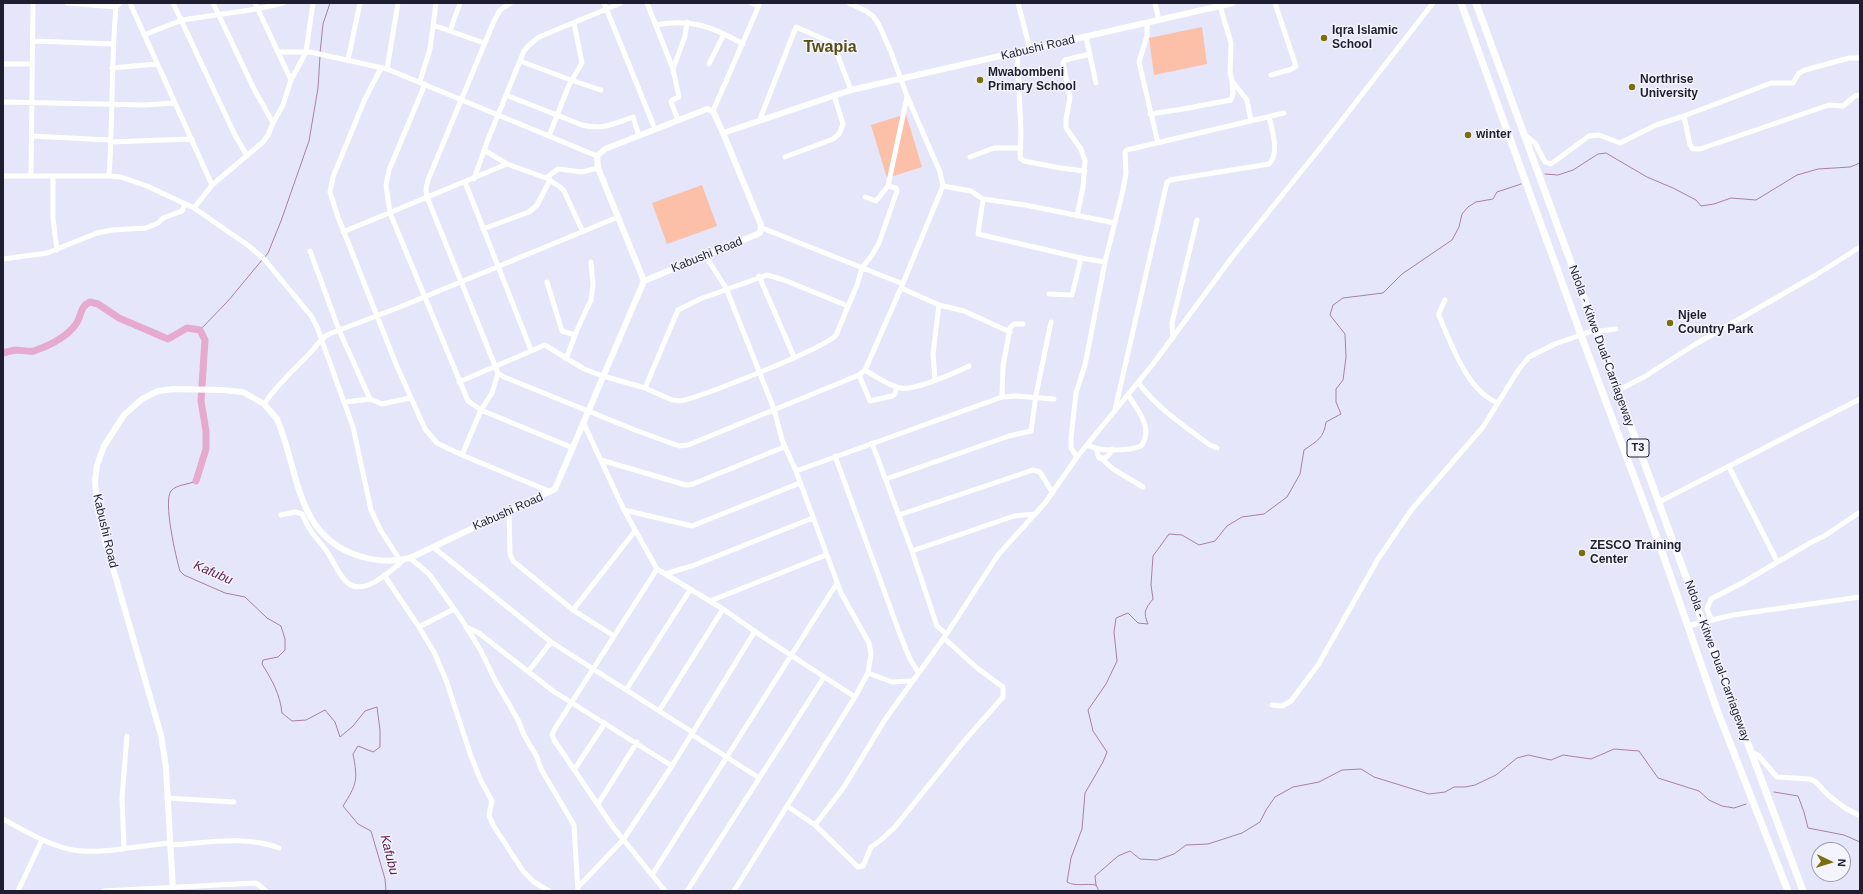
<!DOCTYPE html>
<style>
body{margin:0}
#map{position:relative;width:1863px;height:894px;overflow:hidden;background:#e5e6fa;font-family:Helvetica,sans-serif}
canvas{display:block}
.frame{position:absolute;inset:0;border:4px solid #1e1e30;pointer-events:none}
.north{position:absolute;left:1811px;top:842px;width:40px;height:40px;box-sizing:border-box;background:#f3f4fe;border:1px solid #9e9eac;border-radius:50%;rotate:94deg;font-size:11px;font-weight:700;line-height:16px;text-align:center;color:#1e1e30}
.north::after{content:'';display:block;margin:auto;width:14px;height:18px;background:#7a6f0d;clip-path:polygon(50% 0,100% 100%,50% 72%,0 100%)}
</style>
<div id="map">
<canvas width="1863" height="894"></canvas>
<div class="frame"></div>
<div class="north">N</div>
</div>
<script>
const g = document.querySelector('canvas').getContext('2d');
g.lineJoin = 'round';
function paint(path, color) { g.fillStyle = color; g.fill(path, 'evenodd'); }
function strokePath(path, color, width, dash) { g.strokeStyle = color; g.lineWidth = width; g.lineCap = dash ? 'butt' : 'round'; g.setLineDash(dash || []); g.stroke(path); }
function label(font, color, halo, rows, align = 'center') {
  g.font = font + ' Helvetica,sans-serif'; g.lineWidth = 3; g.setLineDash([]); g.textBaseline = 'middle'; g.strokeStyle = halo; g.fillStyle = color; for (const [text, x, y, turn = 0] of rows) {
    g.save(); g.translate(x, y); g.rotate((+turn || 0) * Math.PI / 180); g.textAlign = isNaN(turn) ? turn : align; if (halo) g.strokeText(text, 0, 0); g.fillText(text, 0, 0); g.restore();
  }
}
paint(new Path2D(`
 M1202 27 1207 64 1154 75 1149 38Z
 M906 114 922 167 887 178 871 125Z
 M702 185 717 226 667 244 652 203Z`), '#fcbfa7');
strokePath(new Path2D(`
 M320 53 323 24 330 3
 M1545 174 1558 175 1573 170 1598 154 1606 153 1647 177 1673 188 1696 200 1701 206 1714 204 1731 198 1756 200 1797 175 1818 169 1850 167 1860 163
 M264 258 268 253 281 221 309 141 318 88 320 56
 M200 330 228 301 262 260
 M196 481C188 485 177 484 171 491 163 501 176 558 180 571L184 575 225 593 245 597 267 618 281 626 285 639V650L278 657 263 660 262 664C272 680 280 694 282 713L292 721 306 720 325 710 335 722 340 737 353 726 365 711 377 707 380 730V747L373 752 358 746 353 754C358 780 357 784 343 806L358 824 371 831 385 879 386 891
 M1774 792 1798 796 1804 812 1808 828 1844 835 1860 842
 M1096 885C1086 883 1076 887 1067 882L1071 858 1082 829 1085 793 1103 762 1107 752 1093 731 1088 710 1106 684 1117 661 1114 632 1116 618 1128 613 1138 623 1148 624C1143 612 1145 609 1153 599L1151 585 1153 556 1169 534 1182 535 1199 545 1215 541 1227 526 1242 517 1264 514 1287 497 1300 474 1304 450C1317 441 1324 438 1326 422L1341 414 1336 402V389L1343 380 1346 357 1345 334 1330 315 1333 305 1343 298 1383 293 1402 274 1452 240 1459 227 1462 214 1468 207 1476 202 1493 199 1497 192 1521 184
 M1099 891 1096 885 1095 876 1118 856 1130 851 1140 859 1157 860 1174 854 1186 845 1208 844 1242 833 1260 822 1266 810 1275 797 1293 787 1319 782 1342 770 1361 769 1374 777 1429 794 1445 792 1454 787H1465L1475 785 1496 775 1517 758 1528 755 1551 760 1563 755 1591 759 1614 749 1639 751 1658 778 1699 791 1709 800 1722 806 1734 808 1746 804`), '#a9809e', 1);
strokePath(new Path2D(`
 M3 353C7 352 11 351 15 350 21 350 29 352 34 351 48 346 67 337 76 324 82 316 79 307 90 302L98 304 119 318 168 339 187 328 200 330 205 340 201 401 206 431V449L196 481`), '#e5aacd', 7);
strokePath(new Path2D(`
 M67 3 116 7
 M130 3 212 185
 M173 3 234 133 247 156
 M255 3 291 80 283 105 273 123
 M511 3 500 10 494 21 428 180 426 189 427 197 498 373 504 377 635 430 679 446 688 445 859 375 865 370 901 288 943 186 940 172 907 96 891 52 879 25 873 16 866 11 849 3
 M604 3 655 129
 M647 3 673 69 679 97 672 100 671 102 678 120
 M751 3 758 6
 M1018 3 1030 49
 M1155 3 1159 20
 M1220 6 1231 43 1230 73 1232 81 1247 100 1251 121
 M1147 23V36L1139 62 1158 143
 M433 25 484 43
 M656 25C691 18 713 27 743 44
 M450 31 460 3
 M144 35 182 20 257 9 283 3
 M1086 37 1096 83
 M34 41 112 44
 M278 52H310L387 69 597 156
 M1017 52 1021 132 1020 158 1024 161 1060 168 1085 171
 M348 60 360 3
 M520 61 571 80 601 90
 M3 64H32
 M709 64 724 34
 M112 68 157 64
 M381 68 365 99 333 177 330 192 338 217 396 364 425 429 437 443 462 455 551 492
 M387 69 398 3
 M673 69 685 36 687 22
 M1271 75 1292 69 1296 66 1275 3
 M291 80 306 52 313 3
 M420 81 430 49 436 3
 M425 84 389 170 386 185 390 213 468 401 481 410 573 448
 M506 95 582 125C603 130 613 124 633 117L639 136
 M3 102 144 105 175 103
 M713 111 760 3
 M1150 114 1183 109 1231 100 1233 94 1232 82
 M1684 116 1771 83H1793L1799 73 1805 70 1849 58H1860
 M760 119 796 27 833 43 851 90
 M1525 135 1535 143 1545 162 1551 164 1589 136 1599 135 1620 143 1656 125 1684 116 1690 145 1693 149H1700L1829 105 1843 106 1855 96 1860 95
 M31 136 110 140
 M549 136 569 85 582 63 574 23
 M110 142 192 139
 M484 150 507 164 546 178 558 169 582 172 598 168
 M785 157 833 139 839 134 843 124 834 95
 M970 157 994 148H1021
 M31 175 33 3
 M3 176H109L121 177 147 186 194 208 249 246 265 260 312 317 317 327 353 427 371 510 381 531 400 560
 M53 176V218L57 250
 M109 176C113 119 111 63 116 7L120 3
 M474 179 487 142 524 51 528 46 539 37 621 3
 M549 180 560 187 564 191 583 232
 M465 182 531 350
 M943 186 971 191 983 199 1025 205 1115 223
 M865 197 876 201 888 186 907 97
 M983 199 978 234 1081 258 1072 295 1049 294
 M194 208 212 185 263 142 268 135 273 123 254 89 213 3
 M1077 216 1083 187 1085 161 1081 149 1066 128V119L1070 98 1063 63 1065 60 1090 54
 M762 228 903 284
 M483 229 529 212 537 205 550 180
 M343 232 507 164
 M310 251 339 330 370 399 382 404 410 398
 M705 255 726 288 774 409 782 440 796 471 841 593 869 643 871 654 868 673 855 697 734 891
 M1081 258 1105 262
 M3 259 47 253 97 233 112 230 146 228 158 223 163 218 182 211 185 204
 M759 276 794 357
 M547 282 562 331 575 335
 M901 288 939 305 964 311 1010 332
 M1445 300 1439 313V316C1452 345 1467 391 1498 403
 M1173 338 1172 323 1197 220
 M566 359 577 330 591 300 593 285 591 262
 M865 370C875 376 889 386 901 388 914 391 957 372 969 366
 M859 375 870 401 892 396 895 394 897 387
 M935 380 933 354 939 305
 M459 382 545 345 584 369 603 376 645 388 672 400 681 401C703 396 826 348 836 335L857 285 862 268 872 255 879 243 897 191 896 188 888 186
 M1138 382C1157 408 1184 426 1210 445L1217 448
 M645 388 678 310 700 299 767 275 784 280 848 306
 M1617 391 1644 377 1694 345 1816 275 1860 247
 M1002 397 1003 366 1010 328 1014 324H1023
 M345 402 370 399
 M264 404C277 384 295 369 312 351 317 345 321 338 329 334L400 307 618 217
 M1115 410 1167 182 1170 180 1269 164C1280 154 1272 129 1269 117
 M584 424 624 510 657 569 723 609 763 637 855 697
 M872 443 912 551 937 626 946 634
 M1087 445C1100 452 1129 451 1141 446 1154 429 1138 410 1128 395
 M1096 449 1099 458C1106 459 1110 455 1112 449
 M462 455 481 410 492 393 498 373
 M835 456 901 637 910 659 918 672
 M1077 457 1071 448V438L1076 393 1085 365 1105 262 1123 190 1126 173 1125 152 1127 150 1284 113
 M1101 458 1113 469 1143 487
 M601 460 686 485 693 484 784 447
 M1729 467 1777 561
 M796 471 1002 397 1016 396 1054 399
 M886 479 1009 436 1031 431 1036 395 1051 322
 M1659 502 1860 399
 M509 510 510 554 513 561 573 610 614 636
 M624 510 692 526 800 483
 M281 515 295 512 302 514C305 520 307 525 311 531 316 539 324 546 329 555 335 564 339 576 348 583 364 597 393 569 405 559
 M899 515 1033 470 1040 472 1052 492
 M433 547 551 642 692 732
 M912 551 1014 516 1035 514
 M410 558 429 574 460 617 481 651 495 680 518 720 524 735 537 757 541 769 574 825 578 891
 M657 569 554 730 552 735 554 740 613 827 665 891
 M665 574 692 566 813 518
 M384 575 419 627 454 609
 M710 601 826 555
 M573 610 635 531
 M1711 619 1707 609 1711 599 1742 583 1810 543 1826 535 1860 512
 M1687 626 1733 615 1860 597
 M419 627 434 652 446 680 471 756 480 779 492 801 489 815 493 825 523 871 534 882 549 891
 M466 627 479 633 553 691 672 766
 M528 672 551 642
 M868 673 892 682 911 681
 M626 690 690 590
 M1272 705 1282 706 1291 701 1318 665 1378 559 1412 509 1483 427 1519 369 1529 357 1555 344 1595 330 1601 331 1616 329
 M659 711 723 609
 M691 734 759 778
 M1751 752 1758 755 1777 777 1810 779 1816 782 1828 795 1845 808 1860 816
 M574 770 605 723
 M167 798 234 802
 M598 804 637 742
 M787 806 815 825 858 867 863 866 871 847 881 840 895 827 966 739 1003 697V687L977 668 944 638
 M3 819C25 831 48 845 73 850 98 855 143 845 170 843
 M815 825 844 787 886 718 944 638 998 555 1045 503 1077 457 1153 364 1233 256 1325 142 1433 3
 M170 845C205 843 246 835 279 848
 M124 848 122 797 127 736
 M652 875 837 583
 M578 887 623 840 672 766 755 631
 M18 891 42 840
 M103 891 256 883 266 891
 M687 891 824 677`), '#fff', 5);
strokePath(new Path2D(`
 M644 281 598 168 597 156 605 149 707 109 713 111 723 133
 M173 891 166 768 161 735 106 544 97 506 95 481 97 465 104 446 124 415 142 399 158 391 173 389 223 390 243 392 264 404 277 419C299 470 295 536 359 556 375 561 394 562 410 558L555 489 644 281 760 233 761 225 723 133 851 90 1233 3`), '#fff', 6);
strokePath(new Path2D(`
 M1461 3 1581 335 1660 546 1717 710 1788 891
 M1476 3 1701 618 1803 891`), '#fff', 7);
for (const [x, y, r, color] of [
 [1324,38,4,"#7a6f0d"],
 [980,80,4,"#7a6f0d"],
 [1632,87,4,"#7a6f0d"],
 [1468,135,4,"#7a6f0d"],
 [1670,323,4,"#7a6f0d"],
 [1582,553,4,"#7a6f0d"]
]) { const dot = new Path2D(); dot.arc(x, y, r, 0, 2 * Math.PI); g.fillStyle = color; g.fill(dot); strokePath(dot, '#f3f4fe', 1.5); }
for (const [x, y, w] of [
 [1638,448,22]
]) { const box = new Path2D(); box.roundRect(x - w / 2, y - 9, w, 18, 3); g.fillStyle = '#f3f4fe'; g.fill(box); strokePath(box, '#1e1e30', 1); }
label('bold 11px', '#1e1e30', null, [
 ["T3",1638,448]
]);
label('bold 12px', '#1e1e30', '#f3f4fe', [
 ["Iqra Islamic",1332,31],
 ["School",1332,45],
 ["Mwabombeni",988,73],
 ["Primary School",988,87],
 ["Northrise",1640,80],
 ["University",1640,94],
 ["winter",1476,135],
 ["Njele",1678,316],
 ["Country Park",1678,330],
 ["ZESCO Training",1590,546],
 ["Center",1590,560]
], 'left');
label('12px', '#1e1e30', '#f3f4fe', [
 ["Kabushi Road",1038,48,-13],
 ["Kabushi Road",707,255,-22],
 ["Ndola - Kitwe Dual-Carriageway",1601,346,70],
 ["Kabushi Road",508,512,-24],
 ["Kabushi Road",105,531,77],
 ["Ndola - Kitwe Dual-Carriageway",1717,661,70]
]);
label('italic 13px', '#5e1b49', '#f3f4fe', [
 ["Kafubu",213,573,24],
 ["Kafubu",389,855,76]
]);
label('bold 16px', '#574f11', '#f3f4fe', [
 ["Twapia",830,48]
]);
</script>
